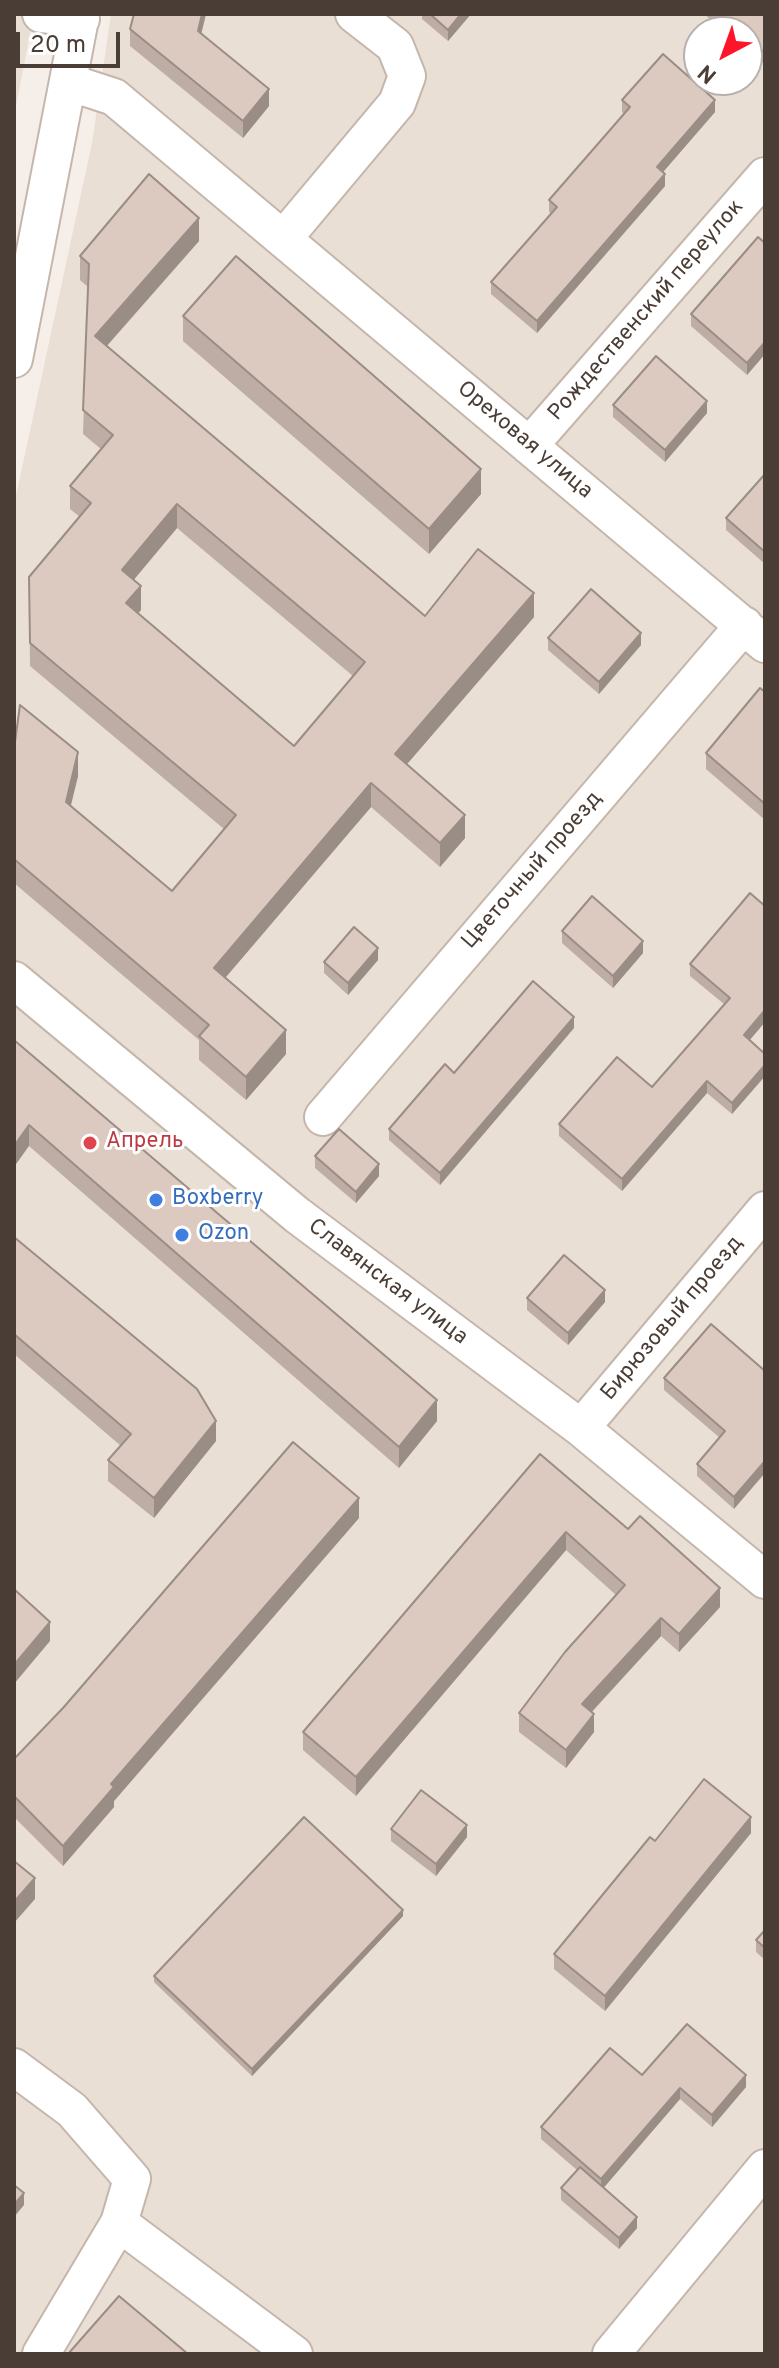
<!DOCTYPE html>
<meta charset="utf-8">
<style>
body{margin:0}
#map{position:relative;width:779px;height:2368px;overflow:hidden;background:#f6eee8;font-family:Overpass,sans-serif}
canvas{display:block}
.frame{position:absolute;inset:0;border:16px solid #4a3d35;pointer-events:none}
.north{position:absolute;left:683px;top:16px;width:80px;height:80px;box-sizing:border-box;background:#fff;border:2px solid #b7b1ae;border-radius:50%;rotate:221deg;font-size:22px;font-weight:700;line-height:32px;text-align:center;color:#4a3d35}
.north::after{content:'';display:block;margin:auto;width:28px;height:36px;background:#ff152a;clip-path:polygon(50% 0,100% 100%,50% 72%,0 100%)}
.scale{position:absolute;left:16px;top:32px;width:104px;height:36px;box-sizing:border-box;border:4px solid #4a3d35;border-top:0;padding-left:10px;font-size:24px;line-height:28px;white-space:nowrap;color:#4a3d35;-webkit-text-stroke:6px #fff;paint-order:stroke}
</style>
<div id="map">
<canvas width="779" height="2368"></canvas>
<div class="frame"></div>
<div class="north">N</div>
<div class="scale">20 m</div>
</div>
<script>
const g = document.querySelector('canvas').getContext('2d');
g.lineJoin = 'round';
function paint(path, color) { g.fillStyle = color; g.fill(path, 'evenodd'); }
function strokePath(path, color, width, dash) { g.strokeStyle = color; g.lineWidth = width; g.lineCap = dash ? 'butt' : 'round'; g.setLineDash(dash || []); g.stroke(path); }
function label(font, color, halo, rows, align = 'center') {
  g.font = font + ' Overpass,sans-serif'; g.lineWidth = 6; g.setLineDash([]); g.textBaseline = 'middle'; g.strokeStyle = halo; g.fillStyle = color; for (const [text, x, y, turn = 0] of rows) {
    g.save(); g.translate(x, y); g.rotate((+turn || 0) * Math.PI / 180); g.textAlign = isNaN(turn) ? turn : align; if (halo) g.strokeText(text, 0, 0); g.fillText(text, 0, 0); g.restore();
  }
}
paint(new Path2D(`
 M14 14H34L14 116Z
 M111 14H765V2354H14V505L92 143ZM699 32H747V80H699Z`), '#eadfd5');
const street = new Path2D(`
 M41 14 81 19
 M68 82 114 97 765 644
 M283 239 397 103 407 76 395 46 354 14
 M14 359 81 14
 M529 446 765 176
 M14 980 297 1215 581 1428 765 1580
 M323 1117 744 625
 M581 1428 765 1210
 M14 2067 72 2110 132 2179 119 2223 41 2354
 M119 2223 294 2354
 M611 2354 765 2168`);
strokePath(street, '#c5b6ac', 40);
strokePath(street, '#fff', 36);
paint(new Path2D(`
 M206 14 201 34 269 106 243 138 130 46V29Z
 M422 14H471L448 41 422 19Z
 M704 14H765V65L747 50V32H725Z
 M622 100 715 112 663 172 665 186 537 333 491 294V282L551 213 549 212V200L624 114 622 112Z
 M199 241 107 346 425 616 534 617 407 764 465 838 440 867 371 807 225 978 286 1054 246 1100 199 1060V1040L14 883V749L78 776 70 806 172 891 224 829 30 666 29 577 80 517 70 509V486L101 449 83 434 88 287 80 280V256ZM177 528 353 676 294 746 138 613 141 610 133 580Z
 M765 243V354L747 375 691 326V314Z
 M183 316 481 494 429 554 183 341Z
 M613 405 707 413 665 462 613 417Z
 M765 474V564L726 530V518Z
 M548 638 641 645 599 694 548 650Z
 M765 692V820L706 769V753Z
 M765 906V1022L749 1040 765 1054V1076L732 1114 707 1093 622 1191 559 1136V1124L652 1087 724 1004 690 976V964Z
 M562 931 643 953 613 988 562 943Z
 M378 960 348 995 324 973V962Z
 M574 1028 440 1185 389 1140V1129L454 1073Z
 M14 1040 437 1421 399 1468 29 1146Z
 M315 1156 379 1176 356 1203 315 1168Z
 M14 1237 216 1441 154 1518 108 1481V1460L121 1446 14 1354Z
 M527 1298 605 1302 568 1345 527 1310Z
 M765 1371 734 1509 697 1476V1464L720 1438 664 1390V1378Z
 M540 1454 720 1607 679 1652 661 1636 592 1712 594 1732 566 1768 519 1732V1713L616 1595 566 1550 356 1796 303 1750V1732Z
 M359 1518 114 1801V1807L63 1866 14 1817V1759Z
 M391 1829 467 1837 436 1876 391 1841Z
 M751 1833 605 2011 554 1969V1954L655 1841Z
 M403 1916 252 2076 154 1982V1976Z
 M765 1930V1960L756 1952V1940Z
 M642 2075 746 2087 712 2127 680 2099 603 2187 637 2228 619 2249 561 2200V2188L577 2170 541 2139V2127Z`), '#bdada4');
paint(new Path2D(`
 M202 14H206L198 47V31Z
 M461 14H471L448 41V30Z
 M269 89V106L243 138V121Z
 M715 100V112L657 179V167Z
 M665 174V186L537 333V321Z
 M199 218V241L95 359V336Z
 M765 342V354L747 375V363Z
 M707 401V413L665 462V450Z
 M481 469V494L429 554V529Z
 M177 504V528L122 594V570Z
 M141 586V610L126 627V603Z
 M534 593V617L395 778V754Z
 M641 633V645L599 694V682Z
 M78 752V776L66 826V802Z
 M371 783V807L214 991V968Z
 M465 815V838L440 867V843Z
 M643 941V953L613 988V976Z
 M378 948V960L348 995V983Z
 M765 1010V1022L744 1047V1035Z
 M574 1017V1028L440 1185V1173Z
 M286 1030V1054L246 1100V1077Z
 M765 1065V1076L732 1114V1103Z
 M707 1081V1093L622 1191V1179Z
 M29 1125V1146L14 1167V1146Z
 M379 1164V1176L356 1203V1192Z
 M605 1290V1302L568 1345V1333Z
 M437 1400V1421L399 1468V1447Z
 M216 1421V1441L154 1518V1498Z
 M765 1461V1473L734 1509V1497Z
 M359 1498V1518L114 1801V1807L63 1866V1846L111 1784Z
 M566 1532V1550L356 1796V1777Z
 M720 1588V1607L679 1652V1634Z
 M661 1618V1636L582 1722V1704Z
 M50 1622V1641L14 1684V1665Z
 M594 1714V1732L566 1768V1750Z
 M751 1817V1833L605 2011V1996Z
 M467 1825V1837L436 1876V1864Z
 M35 1878V1899L14 1923V1902Z
 M403 1910V1916L252 2076V2069Z
 M746 2075V2087L712 2127V2115Z
 M680 2088V2099L601 2191V2179Z
 M24 2193V2205L14 2217V2205Z
 M637 2217V2228L619 2249V2238Z`), '#9a8d86');
const building = new Path2D(`
 M134 14H202L198 31 269 89 243 121 130 29Z
 M430 14H461L448 30Z
 M718 14H765V53L747 38V32H740Z
 M663 54 715 100 657 167 665 174 537 321 491 282 557 207 549 200 630 107 622 100Z
 M149 174 199 218 95 336 425 616 478 549 534 593 395 754 465 815 440 843 371 783 214 968 286 1030 246 1077 199 1036 209 1025 14 859V749L20 705 78 752 66 802 172 891 236 815 30 643 29 577 91 503 70 486 113 435 83 410 89 264 80 256ZM177 504 365 662 294 746 126 603 141 586 122 570Z
 M758 237 765 243V342L747 363 691 314Z
 M236 256 481 469 429 529 183 316Z
 M656 356 707 401 665 450 613 405Z
 M765 474V552L726 518Z
 M591 589 641 633 599 682 548 638Z
 M760 688 765 692V804L706 753Z
 M750 893 765 906V1010L744 1035 765 1054V1065L732 1103 707 1081 622 1179 559 1124 617 1057 652 1087 730 998 690 964Z
 M592 896 643 941 613 976 562 931Z
 M354 927 378 948 348 983 324 962Z
 M533 981 574 1017 440 1173 389 1129 445 1064 454 1073Z
 M14 1040 437 1400 399 1447 29 1125 14 1146Z
 M339 1129 379 1164 356 1192 315 1156Z
 M14 1237 197 1389 216 1421 154 1498 108 1460 131 1434 14 1334Z
 M564 1255 605 1290 568 1333 527 1298Z
 M711 1324 765 1371V1461L734 1497 697 1464 725 1431 664 1378Z
 M293 1442 359 1498 111 1784 114 1787 63 1846 14 1796V1759L63 1708Z
 M540 1454 628 1529 640 1516 720 1588 679 1634 661 1618 582 1704 594 1714 566 1750 519 1713 565 1652 625 1585 566 1532 356 1777 303 1732Z
 M14 1589 50 1622 14 1665Z
 M704 1779 751 1817 605 1996 554 1954 650 1837 655 1841Z
 M421 1790 467 1825 436 1864 391 1829Z
 M304 1817 403 1910 252 2069 154 1976Z
 M14 1861 35 1878 14 1902Z
 M765 1930V1948L756 1940Z
 M687 2024 746 2075 712 2115 680 2088 601 2179 541 2127 610 2048 642 2075Z
 M580 2167 637 2217 619 2238 561 2188Z
 M14 2185 24 2193 14 2205Z
 M119 2296 188 2354H68Z`);
paint(building, '#dcc9bf');
strokePath(building, '#9a8d86', 2);
for (const [x, y, r, color] of [
 [90,1143,8,"#e0444e"],
 [156,1200,8,"#3f7fe0"],
 [182,1235,8,"#3f7fe0"]
]) { const dot = new Path2D(); dot.arc(x, y, r, 0, 2 * Math.PI); g.fillStyle = color; g.fill(dot); strokePath(dot, '#fff', 3); }
label('22px', '#4a3d35', '#fff', [
 ["Рождественский переулок",647,311,-49],
 ["Ореховая улица",524,441,40],
 ["Цветочный проезд",533,871,-49],
 ["Славянская улица",387,1283,37],
 ["Бирюзовый проезд",673,1319,-50]
]);
label('22px', '#be3a42', '#fff', [
 ["Апрель",106,1143]
], 'left');
label('22px', '#366cbe', '#fff', [
 ["Boxberry",172,1200],
 ["Ozon",198,1235]
], 'left');
</script>
